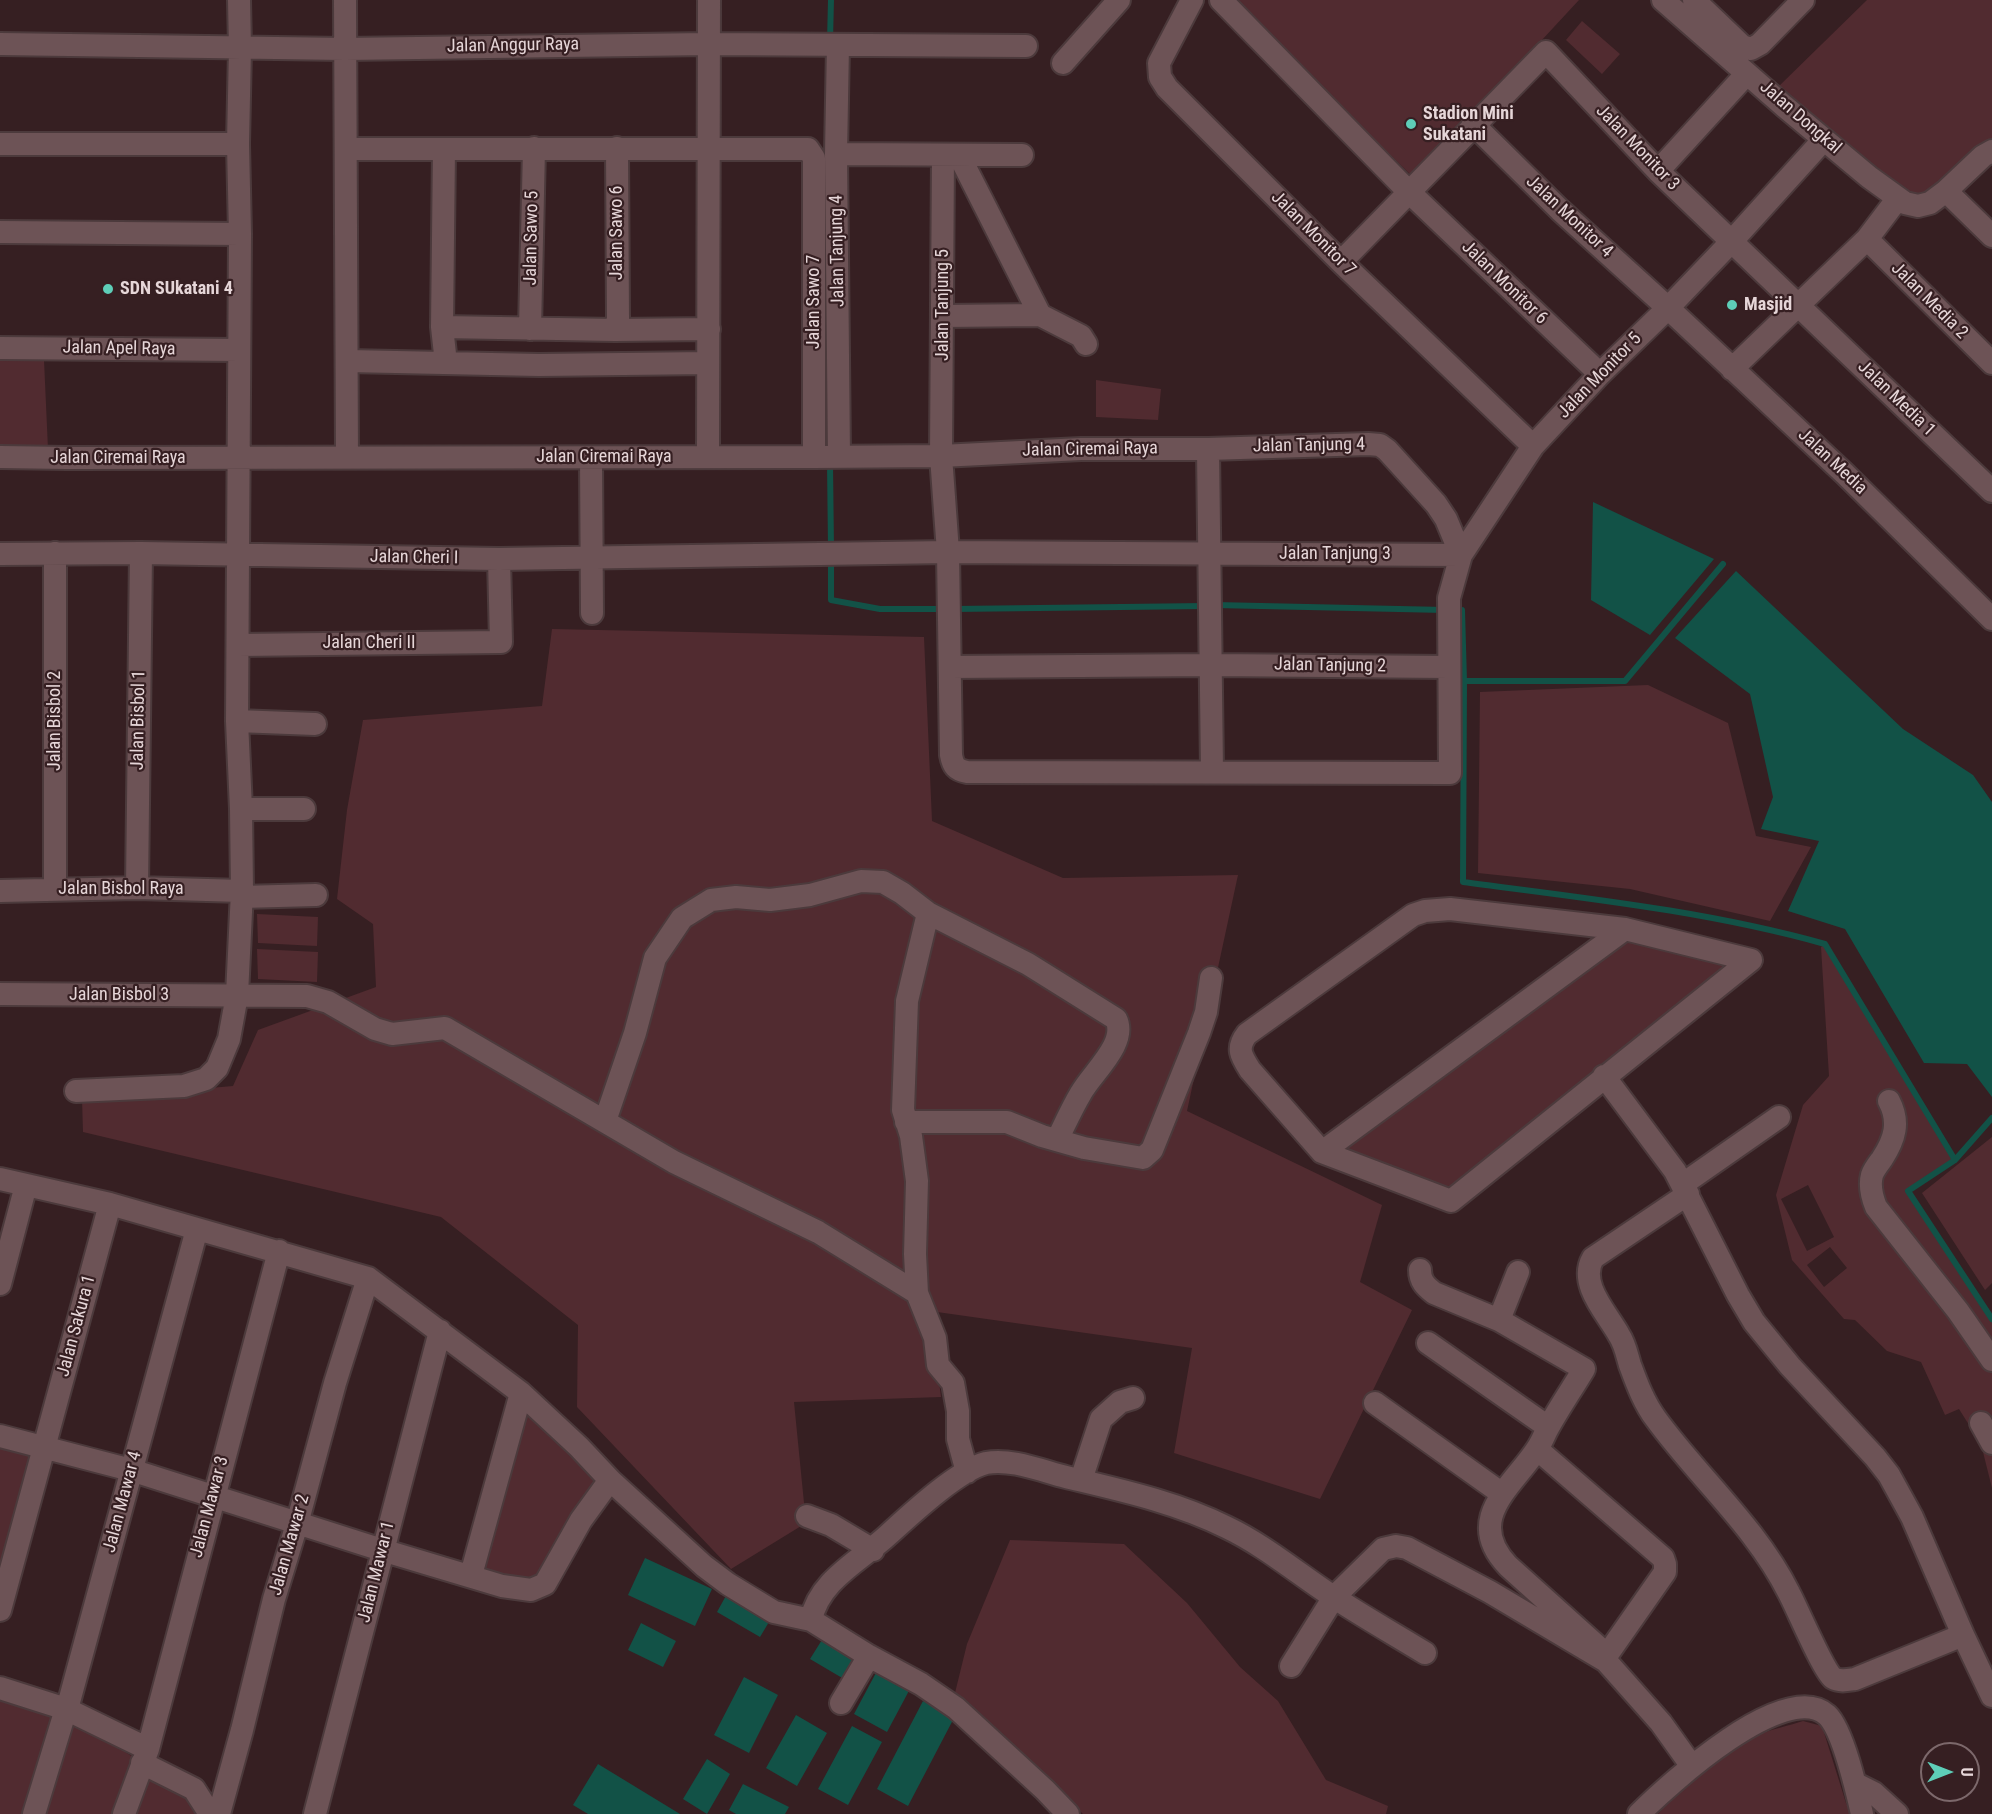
<!DOCTYPE html>
<style>
body{margin:0}
#map{position:relative;width:1992px;height:1814px;overflow:hidden;background:#361f22;font-family:"Roboto Condensed",sans-serif}
canvas{display:block}
.north{position:absolute;left:1920px;top:1742px;width:60px;height:60px;box-sizing:border-box;background:#361f22;border:2px solid #7c686b;border-radius:50%;rotate:90deg;font-size:16px;font-weight:700;line-height:24px;text-align:center;color:#e6d6d8}
.north::after{content:'';display:block;margin:auto;width:21px;height:27px;background:#5eceb8;clip-path:polygon(50% 0,100% 100%,50% 72%,0 100%)}
</style>
<div id="map">
<canvas width="1992" height="1814"></canvas>
<div class="north">U</div>
</div>
<script>
const g = document.querySelector('canvas').getContext('2d');
g.lineJoin = 'round';
function paint(path, color) { g.fillStyle = color; g.fill(path, 'evenodd'); }
function strokePath(path, color, width, dash) { g.strokeStyle = color; g.lineWidth = width; g.lineCap = dash ? 'butt' : 'round'; g.setLineDash(dash || []); g.stroke(path); }
function label(font, color, halo, rows, align = 'center') {
  g.font = font + ' "Roboto Condensed",sans-serif'; g.lineWidth = 4.5; g.setLineDash([]); g.textBaseline = 'middle'; g.strokeStyle = halo; g.fillStyle = color; for (const [text, x, y, turn = 0] of rows) {
    g.save(); g.translate(x, y); g.rotate((+turn || 0) * Math.PI / 180); g.textAlign = isNaN(turn) ? turn : align; if (halo) g.strokeText(text, 0, 0); g.fillText(text, 0, 0); g.restore();
  }
}
paint(new Path2D(`
 M1238 0H1579L1414 178 1304 71Z
 M1867 0H1992V140L1935 193 1910 196 1777 88Z
 M1582 21 1620 54 1602 74 1566 40Z
 M0 359 44 360 48 449 0 448Z
 M1096 380 1161 389 1158 420 1096 417Z
 M552 629 924 637 932 821 1063 878 1238 875 1187 1111 1382 1205 1360 1282 1412 1310 1320 1499 1174 1453 1192 1348 930 1311 941 1397 794 1402 806 1523 731 1569 577 1407 578 1325 441 1217 83 1132 82 1099 233 1086 258 1030 376 987 373 924 337 899 347 810 363 720 542 706Z
 M1648 685 1728 723 1756 836 1811 847 1770 921 1630 889 1478 873 1480 692Z
 M257 914 318 917 317 946 258 943Z
 M1625 929 1751 960 1451 1201 1322 1152Z
 M1825 944 1955 1160 1909 1191 1992 1319V1488L1981 1444 1959 1409 1945 1415 1921 1362 1887 1351 1855 1320 1844 1319 1792 1260 1776 1195 1803 1105 1829 1076 1821 947ZM1808 1185 1834 1237 1807 1251 1781 1199ZM1830 1247 1847 1268 1824 1287 1807 1265Z
 M257 949 318 952 317 982 258 979Z
 M1992 1137V1283L1985 1290 1922 1193Z
 M521 1393 610 1480 545 1584 471 1575Z
 M0 1436 43 1448 0 1610Z
 M1010 1540 1124 1544 1187 1603 1240 1667 1278 1701 1326 1780 1388 1806 1386 1814H1083L1036 1769 954 1697 967 1644Z
 M0 1689 69 1715 142 1763 210 1814H0Z
 M1803 1721 1822 1726 1846 1803 1852 1814H1658C1681 1787 1724 1749 1757 1735 1772 1729 1788 1726 1803 1721Z`), '#512b30');
paint(new Path2D(`
 M1593 502 1714 559 1650 635 1591 600Z
 M1736 571 1903 729 1973 775 1992 802V1097L1967 1064 1924 1063 1845 929 1788 911 1819 841 1761 829 1773 797 1750 694 1675 638Z
 M645 1558 712 1589 695 1626 628 1595Z
 M728 1592 772 1617 760 1637 717 1612Z
 M641 1623 676 1641 663 1667 628 1650Z
 M825 1635 863 1658 849 1682 810 1659Z
 M878 1669 911 1687 887 1732 854 1714Z
 M744 1677 778 1695 749 1753 714 1735Z
 M923 1701 954 1718 908 1806 877 1789Z
 M796 1715 827 1733 797 1786 766 1768Z
 M852 1726 882 1742 848 1805 818 1789Z
 M707 1759 730 1774 707 1814 683 1799Z
 M598 1764 680 1814H588L573 1805Z
 M743 1784 789 1807 785 1814H736L729 1810Z`), '#125247');
strokePath(new Path2D(`
 M830 41 831 0
 M830 463 831 548
 M831 559V600L880 609H944
 M1215 605 1445 610
 M954 609 1205 606
 M1455 610H1462L1464 681 1463 882C1584 898 1707 911 1825 944L1955 1160 1908 1191 1992 1319
 M1464 681H1625L1723 564
 M1955 1160 1992 1118`), '#125247', 6);
const minor = new Path2D(`
 M345 0 347 457
 M1192 0 1159 63 1160 77 1167 88 1341 262 1533 446
 M1221 0 1408 191 1600 374
 M1663 0 1784 106 1869 177 1905 203 1918 206 1930 203 1946 191 1983 156 1992 151
 M1694 0 1742 46 1751 49 1760 44 1803 0
 M0 44 345 49 708 44 1026 46
 M838 45 836 154 839 457
 M1063 63 1119 0
 M1473 124 1560 210 1668 308 1845 474 1992 619
 M0 144H238
 M347 149H808L814 158V457
 M444 149 442 327 446 363
 M836 154 1022 155
 M943 155 941 456 948 552 951 755C953 766 956 770 967 772L1450 773 1449 598 1461 555 1533 446 1600 374 1668 308 1732 241 1817 147
 M959 155 1040 315 1081 336 1086 344
 M1658 171 1741 80
 M1946 191 1992 236
 M0 232 240 234
 M1867 239 1992 363
 M1341 262 1546 52 1658 171 1992 491
 M943 316 1040 315
 M442 327 615 330 709 329
 M530 329 534 148
 M615 330 618 319 617 148
 M0 348 239 350
 M348 361 539 365 708 363
 M1732 369 1867 239 1892 206
 M1208 449 1212 771
 M0 457 67 458 814 457 941 456 1081 449H1208L1368 444 1380 445 1387 450 1436 504 1446 519 1461 555
 M708 457 709 0
 M591 458 592 613
 M55 553V889
 M0 554 141 553 499 559 948 552 1461 555
 M238 645 501 642 499 559
 M950 667 1211 665 1449 667
 M237 721 315 724
 M241 809H304
 M137 888 141 553
 M0 891 137 888 242 891
 M241 897 316 895
 M1450 909 1625 929 1751 960 1451 1201 1322 1152 1250 1070C1241 1056 1236 1048 1247 1034L1413 915 1425 911Z
 M928 913 1028 964 1116 1019C1128 1043 1092 1073 1081 1093 1072 1108 1065 1124 1057 1140
 M0 994 307 996 328 1002 375 1029 392 1034 445 1028 674 1162 818 1232 917 1293
 M1604 1076 1675 1171 1738 1295 1754 1322 1790 1366 1875 1457 1889 1475 1912 1517 1963 1635 1992 1696
 M76 1091 184 1086 206 1079 217 1068 229 1039 237 995 242 891 241 809 237 721 240 234 238 144 240 48 239 0
 M1889 1101C1900 1122 1895 1139 1882 1159 1879 1163 1874 1169 1872 1175 1869 1186 1872 1197 1876 1207L1958 1311 1992 1360
 M605 1121 635 1033 655 958 682 918 711 900 736 897 770 900 810 895 861 881 883 882 902 893 928 913 907 1001 903 1110 911 1136 917 1181 915 1254 917 1293 935 1338 938 1365 953 1383 958 1411V1439L967 1472
 M906 1122H1007L1042 1136 1084 1148 1143 1158 1152 1150 1199 1033 1206 1012 1211 978
 M1322 1152 1625 929
 M0 1179 110 1204 368 1278 521 1393 579 1447 610 1480 704 1566 728 1584 774 1612 811 1620 869 1656 921 1684 956 1708 1045 1790 1068 1814
 M1683 1184 1779 1117
 M1688 1194 1593 1258C1578 1284 1607 1313 1619 1335 1625 1344 1627 1355 1630 1365 1637 1384 1644 1403 1656 1419 1699 1478 1756 1527 1789 1593 1797 1608 1823 1670 1833 1678 1840 1682 1848 1680 1855 1679L1963 1635
 M1420 1270C1420 1281 1425 1286 1434 1293L1499 1320 1584 1369C1572 1389 1559 1408 1548 1428 1544 1435 1542 1442 1537 1449 1513 1486 1463 1519 1508 1566L1607 1655
 M0 1284 26 1185
 M1499 1320 1518 1272
 M1428 1343 1548 1427
 M1375 1403 1501 1493
 M1981 1423 1992 1443
 M0 1436 131 1470 382 1550 502 1586 531 1590 545 1584 581 1520 610 1480
 M1537 1449 1663 1558 1665 1564V1572L1607 1655 1606 1661
 M1081 1480 1101 1419 1120 1402 1133 1398
 M807 1516 831 1525 873 1550
 M471 1575 521 1393
 M0 1610 110 1204
 M811 1620C819 1580 860 1561 888 1535 910 1515 958 1470 986 1463 1011 1458 1042 1471 1066 1477 1120 1490 1176 1502 1226 1527 1264 1545 1297 1573 1332 1596 1362 1616 1394 1634 1425 1653
 M1291 1666 1334 1597 1383 1549 1396 1546 1407 1548 1490 1592 1606 1661 1661 1723 1691 1765
 M0 1688 66 1709 69 1702 197 1229
 M841 1703 869 1656
 M142 1763 194 1789 210 1814
 M1856 1784 1874 1793 1897 1814
 M34 1814 66 1709 148 1749
 M124 1814 148 1749 279 1251
 M219 1814 242 1730 274 1599 297 1524 335 1383 368 1278
 M315 1814 440 1331
 M1639 1814C1668 1785 1785 1678 1827 1715 1843 1730 1857 1792 1862 1814`);
strokePath(minor, '#4c3a3c', 26);
strokePath(minor, '#6d5356', 22);
for (const [x, y, r, color] of [
 [1411,124,6,"#5eceb8"],
 [108,289,6,"#5eceb8"],
 [1732,305,6,"#5eceb8"]
]) { const dot = new Path2D(); dot.arc(x, y, r, 0, 2 * Math.PI); g.fillStyle = color; g.fill(dot); strokePath(dot, '#361f22', 2); }
label('18px', '#e6d6d8', '#361f22', [
 ["Jalan Anggur Raya",513,46,-1],
 ["Jalan Dongkal",1800,118,41],
 ["Jalan Monitor 3",1637,148,46],
 ["Jalan Monitor 4",1569,217,43],
 ["Jalan Sawo 6",617,233,-90],
 ["Jalan Monitor 7",1313,234,45],
 ["Jalan Sawo 5",532,238,-89],
 ["Jalan Tanjung 4",838,251,-91],
 ["Jalan Monitor 6",1504,283,44],
 ["Jalan Media 2",1929,301,45],
 ["Jalan Sawo 7",814,302,-90],
 ["Jalan Tanjung 5",943,305,-90],
 ["Jalan Apel Raya",119,349,1],
 ["Jalan Monitor 5",1600,376,-46],
 ["Jalan Media 1",1896,399,44],
 ["Jalan Tanjung 4",1309,446,-1],
 ["Jalan Ciremai Raya",1090,450,-1],
 ["Jalan Ciremai Raya",604,457],
 ["Jalan Ciremai Raya",118,458],
 ["Jalan Media",1832,462,43],
 ["Jalan Tanjung 3",1335,554],
 ["Jalan Cheri I",414,558,1],
 ["Jalan Cheri II",369,643],
 ["Jalan Tanjung 2",1330,666,1],
 ["Jalan Bisbol 1",139,720,-89],
 ["Jalan Bisbol 2",55,721,-90],
 ["Jalan Bisbol Raya",121,889],
 ["Jalan Bisbol 3",119,995],
 ["Jalan Sakura 1",77,1326,-75],
 ["Jalan Mawar 4",123,1502,-75],
 ["Jalan Mawar 3",210,1507,-75],
 ["Jalan Mawar 2",290,1545,-74],
 ["Jalan Mawar 1",377,1572,-76]
]);
label('bold 18px', '#e6d6d8', '#361f22', [
 ["Stadion Mini",1423,114],
 ["Sukatani",1423,135],
 ["SDN SUkatani 4",120,289],
 ["Masjid",1744,305]
], 'left');
</script>
